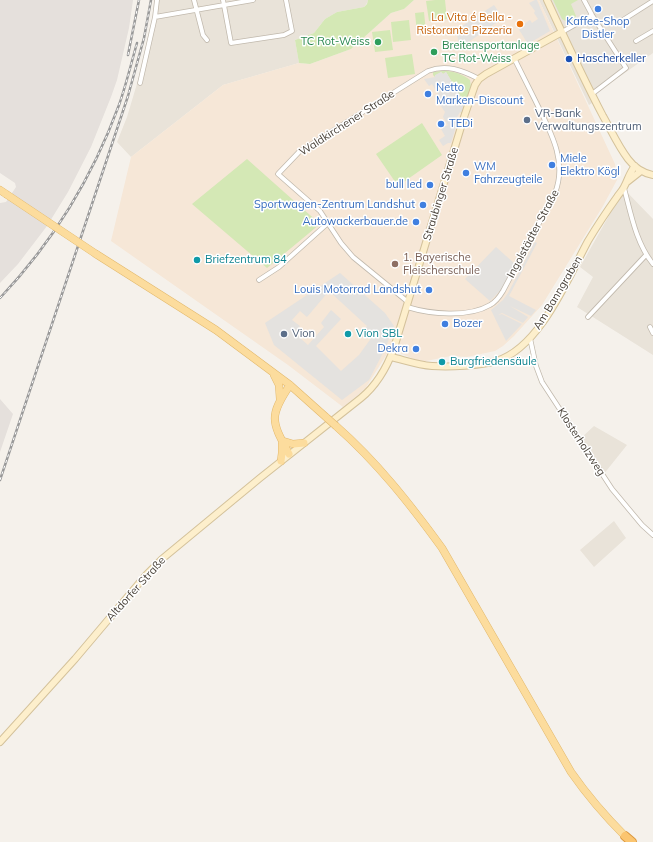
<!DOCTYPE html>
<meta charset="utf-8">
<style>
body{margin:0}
canvas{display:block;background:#f5f1eb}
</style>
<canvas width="653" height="842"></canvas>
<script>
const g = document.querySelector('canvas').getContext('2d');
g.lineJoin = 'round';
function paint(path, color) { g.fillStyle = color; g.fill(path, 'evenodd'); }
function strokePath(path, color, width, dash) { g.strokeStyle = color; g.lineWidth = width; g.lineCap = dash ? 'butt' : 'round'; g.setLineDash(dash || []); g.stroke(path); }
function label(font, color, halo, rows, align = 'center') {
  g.font = font + ' Mulish,sans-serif'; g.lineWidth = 3; g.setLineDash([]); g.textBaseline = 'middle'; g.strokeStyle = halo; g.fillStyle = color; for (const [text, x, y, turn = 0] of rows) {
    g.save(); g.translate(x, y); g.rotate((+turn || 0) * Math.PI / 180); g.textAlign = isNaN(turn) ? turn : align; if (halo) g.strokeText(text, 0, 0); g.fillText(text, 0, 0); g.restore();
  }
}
paint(new Path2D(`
 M155 0H368L367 3 364 7 337 12 325 19 314 33 295 40 299 63 223 85 131 157 117 142 127 117 142 67 153 16Z
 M539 0H653V53L619 77 618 76 597 92 595 95 598 99 589 105Z
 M624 189 653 219V355L577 307 593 277 580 267Z
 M594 426 627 445 603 475 581 438Z
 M614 521 626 538 594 567 580 550Z`), '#e9e3d9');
paint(new Path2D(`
 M414 0H539L615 164 617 180 603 206 542 305 514 336 503 346 495 351 467 357 451 356 421 362 390 349 365 389 343 407 288 365 111 241 131 157 223 85 299 63 310 64 351 49 391 13 404 9Z`), '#f6e7d7');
paint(new Path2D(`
 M0 0H133L129 28 117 80 111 97 91 147 68 192 47 226 18 264 0 283V203L6 202 16 187 15 183 0 173Z
 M0 399 13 414 0 452Z`), '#e5e0dc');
paint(new Path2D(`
 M368 0H414L404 9 391 13 351 49 310 64 299 63 295 40 314 33 325 19 337 12 364 7 367 4Z
 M435 0H445L447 19 429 21 426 1Z
 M553 0H578L571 4 576 16 574 20 567 22 562 19Z
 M424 12 426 32 417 33 415 13Z
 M409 20 411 40 393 42 391 22Z
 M390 30 393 50 375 52 372 32Z
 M412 54 415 74 388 78 385 58Z
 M441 71C450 70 463 74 470 80L471 87 462 113 460 112H462V104L464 102 446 72 443 74 441 72 435 77 433 75V72Z
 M422 123 442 155 398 186 376 154Z
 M247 159 320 224 267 268 192 204Z`), '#d4e8b5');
paint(new Path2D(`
 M535 0H537L550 31 528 44 518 28 530 20 532 23 538 19 534 13 535 11 529 3Z
 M494 5 503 18 460 48 456 30Z
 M441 72 443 74 446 72 464 102 462 104 464 105 462 112H460L456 119 458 120 451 143H448L443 146 439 140 445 136 441 129 448 125 443 117 445 112 434 96 438 94 432 84 429 86 424 79 435 77V75Z
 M535 242 537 243 509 296 536 310 531 316 510 306 528 317 523 323 502 313 498 315 502 314 522 324 506 341 491 310 503 300 508 293Z
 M496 247 515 264 502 289 490 301 465 279Z
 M340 273 385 313 394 326 385 349 369 380 342 400 274 345 265 323ZM329 291 367 326 364 330 372 337 359 355 341 371 316 346 341 319 331 310 321 323 324 327 308 345 300 338 296 331 300 326 292 320 300 311 307 317Z`), '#e4e2df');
const street = new Path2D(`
 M194 0 203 35 207 40
 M223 0 231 43 284 35 292 31 286 0
 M584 0 592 15 626 68 592 94
 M155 17 253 0
 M623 20 653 1
 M562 32 592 15
 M636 41 653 31
 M140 83 155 17 157 0
 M624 188C631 214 636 243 653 264
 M259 280 279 267 328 223
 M408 302 353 257 341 243 320 211 278 174 299 152 428 71C446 64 462 70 479 79
 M407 307C430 314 468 318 490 305 496 302 500 296 503 291L555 193C568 160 549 129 535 100 528 86 521 72 514 58
 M588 317 646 255
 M650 327 653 333
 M530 338 536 366 542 382 612 489 642 525 653 535`);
const secondary = new Path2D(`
 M547 0C565 39 583 78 603 116 611 130 618 146 628 159 634 167 643 173 653 175
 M627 182 641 171
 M391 357C404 360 418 365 432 366 449 367 481 366 496 361 540 348 568 278 588 241 597 226 607 211 617 197 619 194 622 191 624 187 628 180 629 173 635 166
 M0 742 75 659 146 575 162 559 260 478 361 398C377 385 387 367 394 348L464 117 475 85 479 79 486 74 562 32`);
const primary = new Path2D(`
 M0 190 6 194
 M96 254 216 330 290 385 327 418
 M274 375 279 385 280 399
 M336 426C377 462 410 504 442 548L571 772C587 795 605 816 625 836
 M283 441 293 444 304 443
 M289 454C272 422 268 417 290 385
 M281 461 282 453V444`);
const highway = new Path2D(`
 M625 836 632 842`);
strokePath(street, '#c1b9ad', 5.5);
strokePath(secondary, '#d4c29b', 8);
strokePath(primary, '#e2b86c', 8);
strokePath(highway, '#db993f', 10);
strokePath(street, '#fff', 4);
strokePath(secondary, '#fdefcc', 6);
strokePath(primary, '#fcdc9d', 7);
strokePath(highway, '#fbc570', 8);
const rail = new Path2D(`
 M128 55 139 0
 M0 298C52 243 93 176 119 105 126 85 131 64 137 43
 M0 480 128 96 144 38 151 0`);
strokePath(rail, '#999', 2.5);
strokePath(rail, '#fff', 1, [3]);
const primaryBridge = new Path2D(`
 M6 194 96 254
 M327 418 336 426`);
strokePath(primaryBridge, '#e2b86c', 8, []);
strokePath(primaryBridge, '#fcdc9d', 7);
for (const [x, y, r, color] of [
 [598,9,4,"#3f7fe0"],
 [520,24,4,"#e8710a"],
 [378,42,4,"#2e9e5b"],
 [434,52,4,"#2e9e5b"],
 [569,59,4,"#1a4fb4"],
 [428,94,4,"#3f7fe0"],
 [527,120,4,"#5c6f8a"],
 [441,124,4,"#3f7fe0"],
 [552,165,4,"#3f7fe0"],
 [466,173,4,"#3f7fe0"],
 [430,185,4,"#3f7fe0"],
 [423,205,4,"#3f7fe0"],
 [416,222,4,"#3f7fe0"],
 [197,260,4,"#0f9aa8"],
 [395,264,4,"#8d6e63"],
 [429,290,4,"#3f7fe0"],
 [445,324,4,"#3f7fe0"],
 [284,334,4,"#5c6f8a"],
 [348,334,4,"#0f9aa8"],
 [416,349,4,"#3f7fe0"],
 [442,362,4,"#0f9aa8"]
]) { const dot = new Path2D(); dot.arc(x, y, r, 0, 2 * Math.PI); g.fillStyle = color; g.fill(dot); strokePath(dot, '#fff', 1.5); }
label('11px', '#c56008', '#fff', [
 ["La Vita é Bella -",512,18],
 ["Ristorante Pizzeria",512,31]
], 'right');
label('11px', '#366cbe', '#fff', [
 ["Kaffee-Shop",598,22,"center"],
 ["Distler",598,35,"center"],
 ["Netto",436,88],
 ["Marken-Discount",436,101],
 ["TEDi",449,124],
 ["Miele",560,159],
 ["Elektro Kögl",560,172],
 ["WM",474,167],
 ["Fahrzeugteile",474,180],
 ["bull led",422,185,"right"],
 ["Sportwagen-Zentrum Landshut",415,205,"right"],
 ["Autowackerbauer.de",408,222,"right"],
 ["Louis Motorrad Landshut",421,290,"right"],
 ["Bozer",453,324],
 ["Dekra",408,349,"right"]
], 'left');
label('11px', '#27864d', '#fff', [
 ["TC Rot-Weiss",370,42],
 ["Breitensportanlage",442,46,"left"],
 ["TC Rot-Weiss",442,59,"left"]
], 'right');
label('11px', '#164399', '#fff', [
 ["Hascherkeller",577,59]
], 'left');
label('11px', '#4e5e75', '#fff', [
 ["VR-Bank",535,114],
 ["Verwaltungszentrum",535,127],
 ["Vion",292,334]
], 'left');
label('11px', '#494239', '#fff', [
 ["Waldkirchener Straße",347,123,-33],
 ["Straubinger Straße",441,194,-73],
 ["Ingolstädter Straße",533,234,-62],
 ["Am Banngraben",558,293,-59],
 ["Klosterholzweg",581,442,57],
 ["Altdorfer Straße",136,589,-48]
]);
label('11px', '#785e54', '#fff', [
 ["1. Bayerische",403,258],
 ["Fleischerschule",403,271]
], 'left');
label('11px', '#0d838f', '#fff', [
 ["Briefzentrum 84",205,260],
 ["Vion SBL",356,334],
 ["Burgfriedensäule",450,362]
], 'left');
</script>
